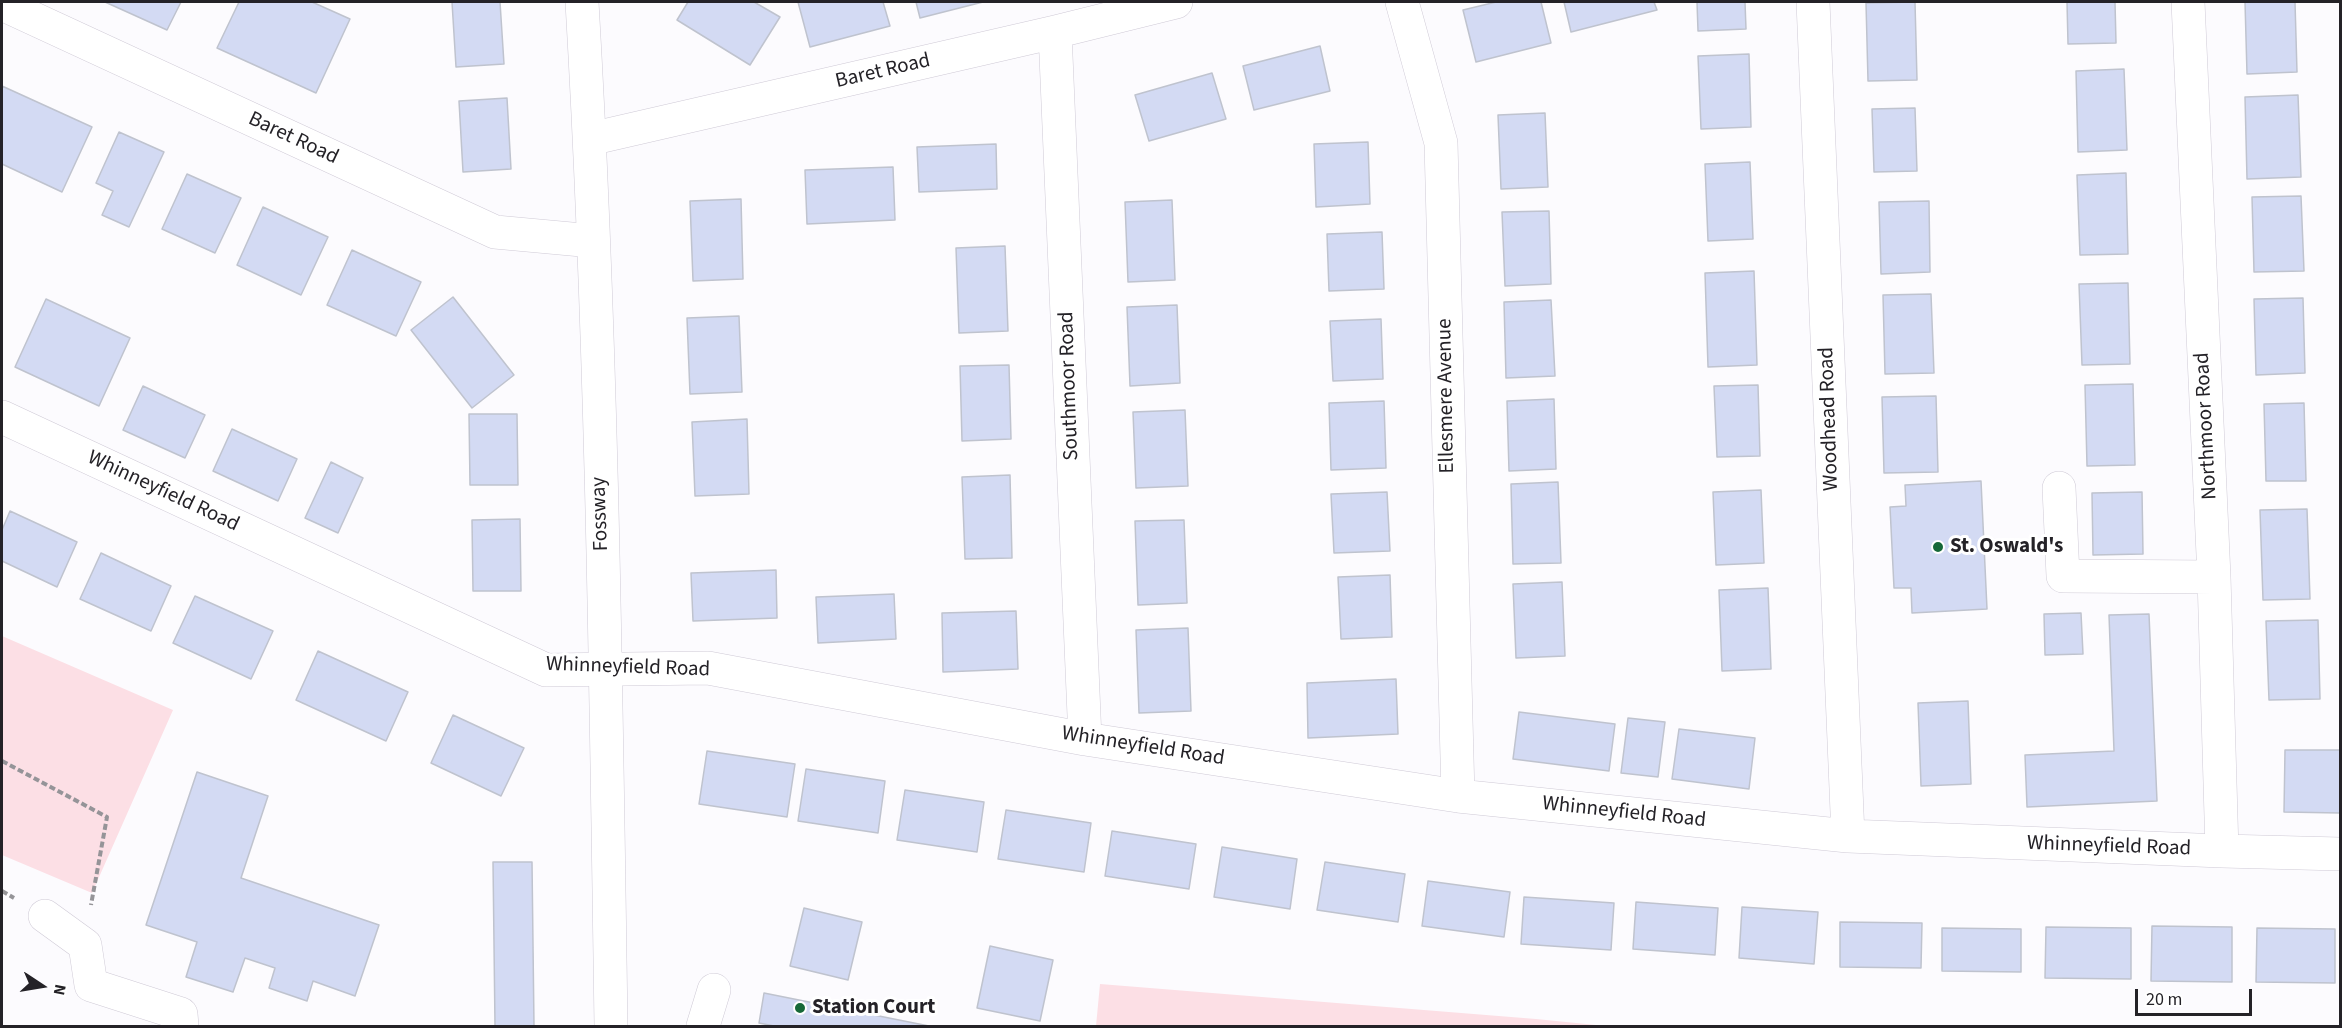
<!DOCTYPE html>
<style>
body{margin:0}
#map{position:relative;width:2342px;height:1028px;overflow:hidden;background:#fcfbfe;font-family:"Source Sans 3",sans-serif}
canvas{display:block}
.frame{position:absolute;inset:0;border:3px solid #242227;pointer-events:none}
.north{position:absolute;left:12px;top:956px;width:60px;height:60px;-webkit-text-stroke:4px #fff;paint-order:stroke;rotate:102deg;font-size:16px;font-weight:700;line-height:24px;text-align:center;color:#242227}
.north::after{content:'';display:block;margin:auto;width:21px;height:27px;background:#242227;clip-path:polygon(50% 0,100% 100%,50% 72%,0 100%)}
.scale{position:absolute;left:2135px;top:989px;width:117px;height:27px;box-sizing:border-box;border:3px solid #242227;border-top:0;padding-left:8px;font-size:18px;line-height:21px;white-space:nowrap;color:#242227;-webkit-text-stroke:4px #fff;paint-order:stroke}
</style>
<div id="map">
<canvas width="2342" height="1028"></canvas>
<div class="frame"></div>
<div class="north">N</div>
<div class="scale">20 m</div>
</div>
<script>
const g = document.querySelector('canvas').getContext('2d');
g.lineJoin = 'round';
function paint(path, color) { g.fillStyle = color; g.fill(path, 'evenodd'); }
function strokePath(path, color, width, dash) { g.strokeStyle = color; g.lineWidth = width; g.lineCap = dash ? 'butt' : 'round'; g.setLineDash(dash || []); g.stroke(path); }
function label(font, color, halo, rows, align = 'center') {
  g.font = font + ' "Source Sans 3",sans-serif'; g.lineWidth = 6; g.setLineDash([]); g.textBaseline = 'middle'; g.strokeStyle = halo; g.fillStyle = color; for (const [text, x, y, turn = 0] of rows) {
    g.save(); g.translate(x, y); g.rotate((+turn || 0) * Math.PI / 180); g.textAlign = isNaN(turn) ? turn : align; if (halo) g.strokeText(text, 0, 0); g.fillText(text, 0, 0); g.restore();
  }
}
paint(new Path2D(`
 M2 636 173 710 92 893 2 855Z
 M1100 984 1536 1019 1606 1026H1096Z`), '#fcdfe5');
const building = new Path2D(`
 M105 2H181L167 30Z
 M239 2H312L350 19 316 93 217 48Z
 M452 2H500L504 64 456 67Z
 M688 2H754L780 17 750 65 677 20Z
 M798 2H883L890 26 810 47Z
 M916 2H983L920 18Z
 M1496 2H1541L1551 43 1476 62 1463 10Z
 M1564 2H1654L1657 10 1571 32Z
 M1697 2H1745L1746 29 1698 31Z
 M1915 2 1917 80 1868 81 1866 3Z
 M2067 2H2115L2116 43 2068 44Z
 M2245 2H2295L2297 72 2247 74Z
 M1320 46 1330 91 1254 110 1243 66Z
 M1749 54 1751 127 1701 129 1698 56Z
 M2124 69 2127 150 2078 152 2076 71Z
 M1212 73 1226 119 1149 141 1135 95Z
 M2 86 92 127 62 192 2 164Z
 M2298 95 2301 177 2247 179 2245 97Z
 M507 98 511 169 463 172 459 101Z
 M1915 108 1917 171 1874 172 1872 109Z
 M1545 113 1548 187 1501 189 1498 115Z
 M119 132 164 152 129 227 102 215 113 191 96 183Z
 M1368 142 1370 204 1316 207 1314 144Z
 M996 144 997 189 919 192 917 147Z
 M1750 162 1753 239 1708 241 1705 164Z
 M893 167 895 220 807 224 805 170Z
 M2126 173 2128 254 2080 255 2077 175Z
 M187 174 241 198 215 253 162 229Z
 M2301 196 2304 271 2254 272 2252 197Z
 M741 199 743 279 693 281 690 201Z
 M1172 200 1175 280 1128 282 1125 202Z
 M1929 201 1930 272 1881 274 1879 202Z
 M263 207 328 237 301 295 237 265Z
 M1549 211 1551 284 1505 286 1502 212Z
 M1382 232 1384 289 1329 291 1327 234Z
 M1005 246 1008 331 959 333 956 248Z
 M352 250 421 282 396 336 327 305Z
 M1754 271 1757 365 1708 367 1705 273Z
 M2128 283 2130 364 2082 365 2079 284Z
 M1931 294 1934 373 1885 374 1883 295Z
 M453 297 514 375 472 408 411 330Z
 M2303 298 2305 373 2256 375 2254 299Z
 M46 299 130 338 99 406 15 367Z
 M1551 300 1555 376 1506 378 1504 302Z
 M1177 305 1180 383 1130 386 1127 307Z
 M739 316 742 392 690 394 687 318Z
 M1381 319 1383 379 1333 381 1330 321Z
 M1009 365 1011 439 962 441 960 366Z
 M2133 384 2135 465 2087 466 2085 385Z
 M1758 385 1760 456 1717 457 1714 386Z
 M143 386 205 415 185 458 123 430Z
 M1936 396 1938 472 1884 473 1882 397Z
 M1554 399 1556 469 1509 471 1507 401Z
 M1384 401 1386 468 1331 470 1329 403Z
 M2304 403 2306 481H2266L2264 404Z
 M1185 410 1188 486 1136 488 1133 412Z
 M469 414H517L518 485H470Z
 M747 419 749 494 695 496 692 422Z
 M232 429 297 459 278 501 213 471Z
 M331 462 363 478 338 533 305 518Z
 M1010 475 1012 558 965 559 962 477Z
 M1981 481 1987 609 1912 613 1911 588H1894L1890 507 1906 506 1905 485Z
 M1558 482 1561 563 1513 564 1511 484Z
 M1761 490 1764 563 1716 565 1713 492Z
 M1387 492 1390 551 1334 553 1331 494Z
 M2142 492 2143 554 2093 555 2092 493Z
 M2307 509 2310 599 2263 600 2260 510Z
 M10 511 77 542 57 587 2 561V530Z
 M520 519 521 591H473L472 520Z
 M1184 520 1187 603 1138 605 1135 521Z
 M101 553 171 586 151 631 80 599Z
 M776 570 777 618 693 621 691 573Z
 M1390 575 1392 637 1341 639 1338 577Z
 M1562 582 1565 656 1516 658 1513 584Z
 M1768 588 1771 669 1722 671 1719 590Z
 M894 594 896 639 818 643 816 597Z
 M195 596 273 631 251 679 173 643Z
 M1016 611 1018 669 943 672 942 613Z
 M2081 613 2083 654 2045 655 2044 614Z
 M2149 614 2157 801 2027 807 2025 755 2114 751 2109 615Z
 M2318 620 2320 699 2269 700 2266 621Z
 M1188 628 1191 711 1139 713 1136 630Z
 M318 651 408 692 386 741 296 700Z
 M1396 679 1398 734 1308 738 1307 683Z
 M1968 701 1971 784 1921 786 1918 703Z
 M1519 712 1615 724 1609 771 1513 759Z
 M453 715 524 748 501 796 431 763Z
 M1628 718 1665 722 1658 777 1621 773Z
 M1679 729 1755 738 1749 789 1672 779Z
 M2285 750H2340V813L2284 812Z
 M707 751 795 764 787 817 699 804Z
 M806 769 885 781 878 833 798 821Z
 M197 772 268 796 241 878 379 925 355 996 313 981 307 1001 269 988 275 968 245 958 233 992 186 977 197 942 146 925Z
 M905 790 984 802 977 852 897 840Z
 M1006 810 1091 823 1084 872 998 859Z
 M1112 831 1196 844 1189 889 1105 876Z
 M1222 847 1297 859 1290 909 1214 897Z
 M493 862H532L534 1026H495Z
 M1325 862 1405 874 1398 922 1317 910Z
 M1428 881 1510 892 1504 937 1422 926Z
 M1524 897 1614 903 1611 950 1521 944Z
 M1636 902 1718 908 1715 955 1633 949Z
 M1742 907 1818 912 1814 964 1739 958Z
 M804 908 862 922 848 980 790 966Z
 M1840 922 1922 923 1921 968 1840 967Z
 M2152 926 2232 927V982L2151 981Z
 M2046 927 2131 928V979L2045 978Z
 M1942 928 2021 929V972L1942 971Z
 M2257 928 2335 929V983L2256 982Z
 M990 946 1053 960 1040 1021 977 1008Z
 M764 993 929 1026H774L759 1023Z`);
paint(building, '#d3daf3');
strokePath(building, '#bfc3ce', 1.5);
const minor = new Path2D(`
 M1402 2 1441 143 1458 796
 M1813 2 1848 836
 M2188 2 2214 577 2222 851
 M2 4 495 232 593 241
 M1055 32 1085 739
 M590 139 1055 32 1176 2
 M2 417 546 670 708 668 1085 739 1458 796 1848 836 2222 851 2340 854
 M2059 488 2063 576 2214 577
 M45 916 85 945 91 985 181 1014 182 1026
 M703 1026 714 990`);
const major = new Path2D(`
 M582 2C602 343 606 685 611 1026`);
strokePath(minor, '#cfcad6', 34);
strokePath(major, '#cfcad6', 34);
strokePath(new Path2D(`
 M2 761 107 817 91 905
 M2 891 14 898`), '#959498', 4, [6, 3]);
strokePath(minor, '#fff', 33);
strokePath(major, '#fff', 33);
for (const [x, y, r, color] of [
 [1938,547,6,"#166838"],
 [800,1008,6,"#166838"]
]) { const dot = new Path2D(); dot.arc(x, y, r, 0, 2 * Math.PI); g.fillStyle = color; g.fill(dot); strokePath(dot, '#fff', 2); }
label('21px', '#242227', '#fff', [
 ["Baret Road",883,72,-13],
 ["Baret Road",293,139,25],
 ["Southmoor Road",1070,386,-92],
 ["Ellesmere Avenue",1447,396,-91],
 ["Woodhead Road",1830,419,-92],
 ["Northmoor Road",2207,426,-93],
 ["Whinneyfield Road",163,492,25],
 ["Fossway",601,514,-92],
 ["Whinneyfield Road",628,668,2],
 ["Whinneyfield Road",1143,747,9],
 ["Whinneyfield Road",1624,813,6],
 ["Whinneyfield Road",2109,847,2]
]);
label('bold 21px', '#242227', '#fff', [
 ["St. Oswald's",1950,547],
 ["Station Court",812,1008]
], 'left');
</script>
